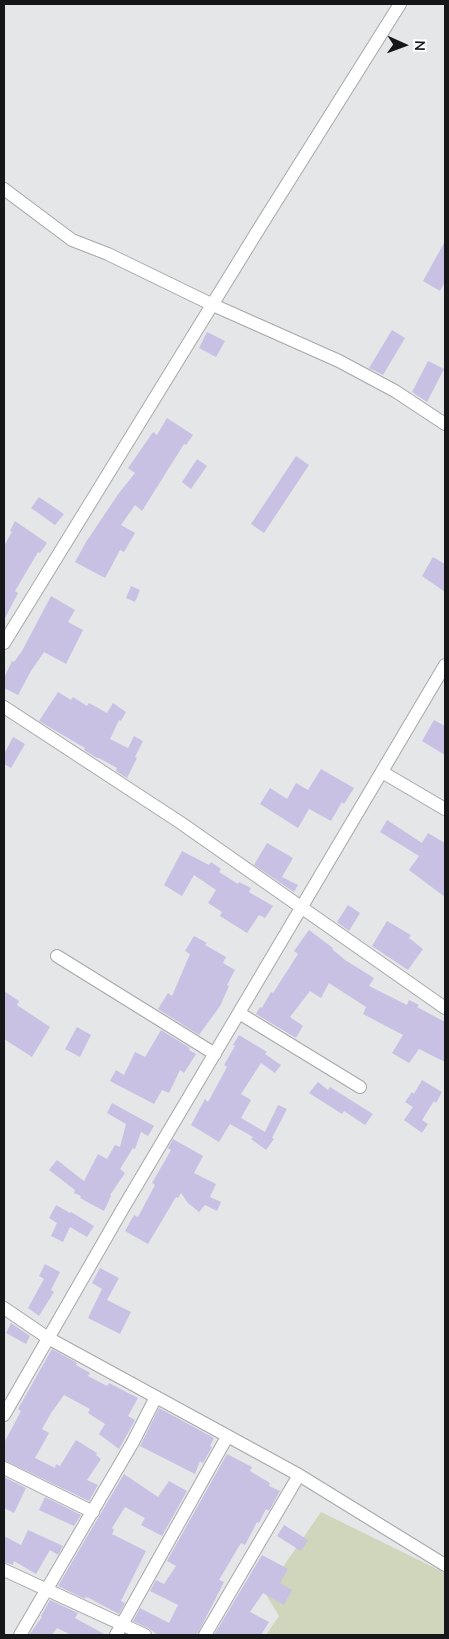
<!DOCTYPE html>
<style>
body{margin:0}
#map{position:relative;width:449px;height:1639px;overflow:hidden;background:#e4e6e8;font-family:"Nunito Sans",sans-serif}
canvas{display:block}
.frame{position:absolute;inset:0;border:5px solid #161718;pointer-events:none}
.north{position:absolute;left:379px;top:20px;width:50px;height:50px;-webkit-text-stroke:4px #fff;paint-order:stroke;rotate:92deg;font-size:14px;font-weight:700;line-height:20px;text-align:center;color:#161718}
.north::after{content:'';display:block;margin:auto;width:18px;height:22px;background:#161718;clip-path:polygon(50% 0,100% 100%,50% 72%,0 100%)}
</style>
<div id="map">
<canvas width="449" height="1639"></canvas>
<div class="frame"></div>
<div class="north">N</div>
</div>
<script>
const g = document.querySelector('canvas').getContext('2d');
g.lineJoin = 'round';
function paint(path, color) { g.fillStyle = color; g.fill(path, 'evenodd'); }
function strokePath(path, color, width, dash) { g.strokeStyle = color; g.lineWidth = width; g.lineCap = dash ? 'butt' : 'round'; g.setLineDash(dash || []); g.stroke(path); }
paint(new Path2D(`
 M321 1512 445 1573V1635H266L279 1616 265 1593Z`), '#cfd6bb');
paint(new Path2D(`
 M445 241V282L440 291 423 281Z
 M392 330 405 338 383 375 369 368Z
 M207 332 225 341 216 357 199 348Z
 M428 361 444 369 427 402 412 392Z
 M167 418 193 435 186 445 184 444 142 511 135 505 121 525 135 533 124 552 120 550 105 578 75 562 86 542 119 493 135 473 128 468 153 432 157 435Z
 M296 456 309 465 264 533 251 524Z
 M197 459 207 466 191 489 182 482Z
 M39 497 64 514 55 525 31 508Z
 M15 521 47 543 40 553 38 552 15 591 18 593 4 620V546L12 532 10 531Z
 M433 557 445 564V592L422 576Z
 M131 586 140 590 135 602 126 598Z
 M51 596 75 610 68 622 83 630 66 664 44 652 31 671 18 695 4 688V678L12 661 14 662 22 651Z
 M58 692 71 700 73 697 87 706 89 703 107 713 113 703 126 712 121 721 119 720 110 739 128 748 134 736 143 741 135 757 137 758 127 778 116 771 117 768 99 758H97L84 750 85 748 39 721Z
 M434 720 445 726V755L422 741Z
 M13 737 25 744 11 768 4 764V754Z
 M321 769 354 788 344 804 342 802 331 821 309 809 298 828 260 804 270 788 287 799 296 783 308 790Z
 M387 820 422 843 428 833 445 843V897L409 870 419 856 380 832Z
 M267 843 293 858 282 877 298 885 294 892 254 865Z
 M182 851 209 865 211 862 221 869 219 872 238 884 239 882 251 888 249 892 273 906 265 918 259 915 247 933 220 916 222 912 208 903 216 890 194 875 182 896 164 885Z
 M348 905 360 913 349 931 337 922Z
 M387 921 411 935 409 938 423 949 408 970 372 946Z
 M309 930 333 948 332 949 345 960 374 978 369 986 407 1005 409 1000 419 1005 417 1007 445 1022V1062L419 1049 409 1063 392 1053 403 1035 363 1014 366 1007 329 983 321 998 310 991 290 1017 303 1026 296 1038 256 1014 260 1007 262 1008 271 992 273 993 298 954 294 951Z
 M194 936 207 943 205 945 226 957 223 963 235 970 227 985 229 986 220 1006 199 1035 158 1009 168 993 172 996 190 954 185 951Z
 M4 991 19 1001 17 1005 50 1027 32 1057 4 1039Z
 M77 1027 91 1035 80 1057 65 1049Z
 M161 1030 190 1048 189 1050 196 1054 184 1073 180 1070 169 1093 162 1090 154 1104 110 1081 116 1070 124 1075 135 1052 145 1057Z
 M239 1035 267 1052 265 1054 281 1065 275 1073 261 1063 241 1094 251 1100 241 1118 265 1132 278 1105 287 1109 272 1138 274 1139 266 1150 251 1139 253 1137 230 1124 219 1142 191 1125 205 1099 208 1102 227 1067 224 1065 235 1046 233 1045Z
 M422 1080 442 1092 436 1103 434 1101 422 1120 428 1124 422 1133 404 1120 413 1107 405 1102 412 1092 414 1094Z
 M318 1082 328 1090 330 1087 373 1114 365 1125 344 1111 342 1114 309 1093Z
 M112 1103 154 1126 148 1136 141 1132 135 1149 133 1148 120 1169 125 1173 110 1195 111 1196 104 1211 80 1198 81 1196 74 1193 75 1190 49 1170 57 1160 84 1181 98 1154 107 1159 115 1145 120 1147 126 1124 107 1113Z
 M173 1139 203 1156 194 1173 216 1184 210 1197 221 1202 217 1211 205 1205 199 1212 188 1203 181 1193 178 1198 176 1197 148 1244 125 1231 134 1215 138 1217 155 1185 152 1183 171 1150 168 1148Z
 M56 1205 70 1213 71 1212 94 1226 87 1237 70 1227 63 1242 51 1236 57 1223 49 1218Z
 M45 1264 60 1272 51 1290 54 1292 39 1316 28 1308 44 1279 39 1276Z
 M100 1268 119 1278 107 1300 131 1312 120 1334 88 1318 102 1289 92 1283Z
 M11 1323 30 1336 26 1344 6 1333Z
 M52 1349 77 1363 76 1365 90 1373 88 1376 107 1386 109 1383 138 1398 128 1416 135 1420 119 1449 99 1434 105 1424 88 1413 90 1409 64 1395 51 1413 42 1429 49 1433 35 1458 55 1468 56 1464 60 1466 76 1440 97 1453 96 1455 101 1459 87 1480 98 1485 89 1501 4 1460V1443L21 1411 18 1409Z
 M159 1408 214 1438 210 1446 212 1447 203 1463 200 1461 195 1474 140 1446Z
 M227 1454 252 1467 250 1471 270 1483 269 1486 280 1491 269 1511 266 1509 259 1523 257 1522 245 1545 241 1543 219 1580 224 1582 197 1635H158L148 1628 133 1621 140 1608 169 1623 178 1605 150 1591 156 1580 164 1584 176 1566 167 1561Z
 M124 1474 158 1497 169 1481 187 1491 162 1536 141 1525 145 1518 125 1507 112 1528 114 1530 112 1534 146 1551 121 1601 125 1603 119 1614 89 1598 86 1597 85 1599 58 1586Z
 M4 1477 26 1488 14 1513 4 1508Z
 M45 1497 81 1515 74 1526 39 1510Z
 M284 1525 308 1540 301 1551 277 1536Z
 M28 1530 63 1546 58 1555 50 1550 36 1574 14 1561 13 1565 4 1562V1536L21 1545Z
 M262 1555 288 1569 280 1583 292 1590 284 1605 263 1593 250 1612 269 1622 261 1635H214Z
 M50 1600 78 1613 75 1618 106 1635H71L57 1628 52 1635H29L42 1617 41 1616Z`), '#c8c1e4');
const minor = new Path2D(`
 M4 189 72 240 108 254 213 305 339 361 395 391 445 424
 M4 643 260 227 400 4
 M4 707 181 823 445 1008
 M382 772 445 809
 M57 956 215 1054
 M239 1013 360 1087
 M4 1308 48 1338 299 1475 445 1565
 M4 1415 122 1210 445 665
 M4 1468 93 1512
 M4 1570 145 1635
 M20 1635 133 1442 156 1397
 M116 1635 227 1437
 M205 1635 299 1475`);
strokePath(minor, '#a5a7a9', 14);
strokePath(minor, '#fff', 12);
</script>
